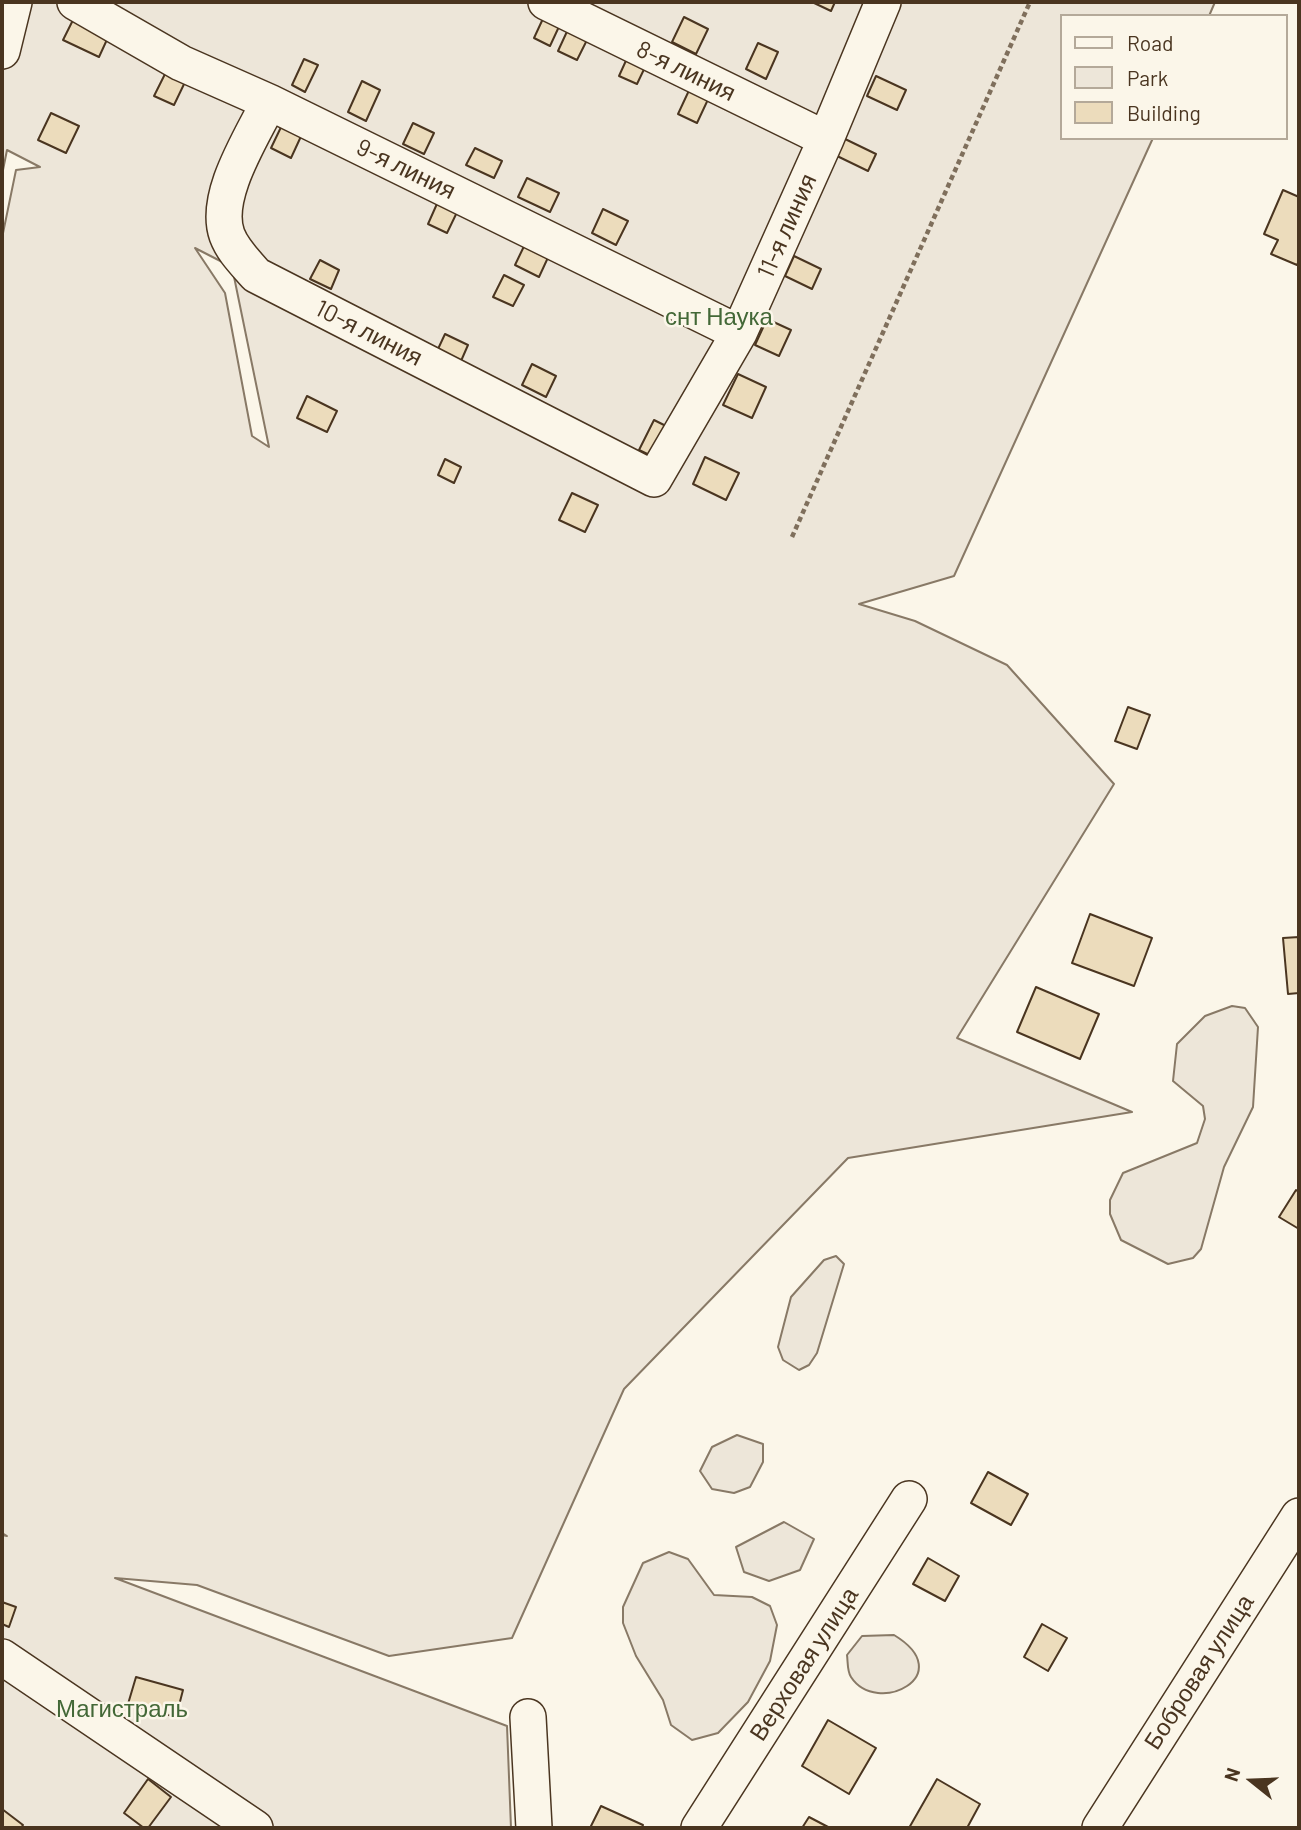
<!DOCTYPE html>
<meta charset="utf-8">
<style>
body{margin:0}
#map{position:relative;width:1301px;height:1830px;overflow:hidden;background:#fbf6e9;font-family:Barlow,sans-serif}
canvas{display:block}
.frame{position:absolute;inset:0;border:4px solid #4a3520;pointer-events:none}
.legend{position:absolute;left:1060px;top:14px;width:228px;height:126px;box-sizing:border-box;background:#fbf6e9;border:2px solid #b4a999;margin:0;padding:9px 12px;list-style:none;font-size:21px;color:#4a3520}
.legend li{display:flex;align-items:center;gap:14px;height:35px}
.legend b{width:35px;border:2px solid #b4a999}
.north{position:absolute;left:1217px;top:1746px;width:70px;height:70px;-webkit-text-stroke:5px #fbf6e9;paint-order:stroke;rotate:288deg;font-size:19px;font-weight:700;line-height:28px;text-align:center;color:#4a3520}
.north::after{content:'';display:block;margin:auto;width:24px;height:32px;background:#4a3520;clip-path:polygon(50% 0,100% 100%,50% 72%,0 100%)}
</style>
<div id="map">
<canvas width="1301" height="1830"></canvas>
<div class="frame"></div>
<ul class="legend">
<li><b style="height:9px;background:#fbf6e9"></b>Road</li>
<li><b style="height:19px;background:#ede6d9"></b>Park</li>
<li><b style="height:19px;background:#ecdcbc"></b>Building</li>
</ul>
<div class="north">N</div>
</div>
<script>
const g = document.querySelector('canvas').getContext('2d');
g.lineJoin = 'round';
function paint(path, color) { g.fillStyle = color; g.fill(path, 'evenodd'); }
function strokePath(path, color, width, dash) { g.strokeStyle = color; g.lineWidth = width; g.lineCap = dash ? 'butt' : 'round'; g.setLineDash(dash || []); g.stroke(path); }
function label(font, color, halo, rows, align = 'center') {
  g.font = font + ' Barlow,sans-serif'; g.lineWidth = 5; g.setLineDash([]); g.textBaseline = 'middle'; g.strokeStyle = halo; g.fillStyle = color; for (const [text, x, y, turn = 0] of rows) {
    g.save(); g.translate(x, y); g.rotate((+turn || 0) * Math.PI / 180); g.textAlign = isNaN(turn) ? turn : align; if (halo) g.strokeText(text, 0, 0); g.fillText(text, 0, 0); g.restore();
  }
}
const green = new Path2D(`
 M2 2H1215L1209 16H1061V138H1153L954 576 859 604 915 621 1007 665 1114 784 957 1038 1132 1112 848 1158 624 1389 512 1638 389 1656 197 1585 115 1578 507 1726 511 1828H2V1535L7 1536 2 1533V238L16 170 40 167 7 150 2 175ZM195 248 232 267 269 447 252 436 225 293Z
 M1232 1006 1245 1008 1258 1027 1253 1107 1224 1167 1201 1249 1193 1258 1168 1264 1121 1240 1110 1214V1200L1123 1173 1197 1143 1205 1119 1203 1106 1173 1081 1177 1044 1205 1016Z
 M836 1256 844 1264 817 1353 809 1365 799 1370 783 1360 778 1347 791 1297 824 1260Z
 M737 1435 763 1444V1462L750 1487 734 1493 712 1489 700 1471 712 1447Z
 M784 1522 814 1539 800 1570 769 1581 744 1572 736 1547Z
 M669 1552 688 1559 714 1595 752 1597 770 1606 777 1625 770 1661 748 1702 718 1733 692 1740 671 1725 663 1700 636 1656 623 1623V1607L643 1563Z
 M894 1635C960 1675 877 1717 851 1677 847 1671 848 1662 847 1655L862 1636Z`);
paint(green, '#ede6d9');
strokePath(green, '#887966', 2);
const building = new Path2D(`
 M812 2H835L831 11Z
 M547 10 563 18 550 46 534 38Z
 M75 16 110 33 99 57 63 40Z
 M684 17 708 29 696 54 672 42Z
 M570 25 590 34 577 60 558 51Z
 M758 43 778 52 766 79 746 69Z
 M629 54 647 63 637 84 619 76Z
 M304 59 318 65 305 92 292 85Z
 M167 70 186 80 174 105 154 96Z
 M876 76 906 90 897 110 867 96Z
 M362 81 380 90 366 121 348 112Z
 M692 84 711 93 697 123 678 114Z
 M51 113 79 126 66 153 38 140Z
 M283 123 303 132 291 158 271 148Z
 M413 123 434 133 424 154 403 144Z
 M843 138 876 154 868 171 835 155Z
 M475 148 502 161 494 178 466 165Z
 M527 178 559 193 550 212 518 197Z
 M1283 190 1299 197V261L1297 265 1271 254 1278 240 1264 234Z
 M440 197 460 206 447 233 428 224Z
 M603 209 628 221 616 245 592 233Z
 M527 240 551 251 539 277 515 265Z
 M794 256 821 269 812 289 785 276Z
 M320 260 339 270 331 289 310 279Z
 M504 275 524 285 513 306 493 297Z
 M767 319 791 330 779 356 755 345Z
 M445 334 468 345 461 361 438 349Z
 M532 364 556 376 546 397 522 385Z
 M738 374 766 387 752 418 723 405Z
 M307 396 337 411 327 432 297 418Z
 M654 420 672 429 658 459 639 450Z
 M705 457 739 473 726 500 693 484Z
 M445 459 461 467 454 483 438 475Z
 M572 493 598 505 585 532 559 520Z
 M1128 707 1150 715 1137 749 1115 741Z
 M1090 914 1152 938 1134 986 1072 963Z
 M1299 937V993L1288 994 1283 938Z
 M1036 987 1099 1014 1080 1059 1017 1032Z
 M1296 1190 1299 1192V1229L1279 1217Z
 M988 1472 1028 1494 1011 1525 971 1503Z
 M928 1558 959 1576 945 1601 913 1584Z
 M2 1602 16 1607 9 1627 2 1624Z
 M1042 1624 1067 1638 1048 1671 1024 1657Z
 M136 1677 183 1690 176 1717 128 1704Z
 M828 1720 876 1748 849 1794 802 1766Z
 M148 1779 171 1797 148 1828H144L124 1813Z
 M937 1779 980 1804 967 1828H909Z
 M601 1806 643 1825 642 1828H590Z
 M2 1809 23 1825 21 1828H2Z
 M809 1817 830 1828H802Z`);
paint(building, '#ecdcbc');
strokePath(building, '#4a3520', 2);
const minor = new Path2D(`
 M75 2 181 63 269 102 739 333
 M546 2 826 139
 M2 51 14 2
 M269 102C252 137 213 196 227 235 233 251 245 262 256 275L654 479 739 333 826 139 883 2
 M2 1657 255 1828
 M528 1717 534 1828
 M699 1828 909 1499
 M1100 1828 1299 1516`);
strokePath(minor, '#4a3520', 38);
strokePath(new Path2D(`
 M792 537 1030 2`), '#7f6f5c', 4.5, [5, 3.5]);
strokePath(minor, '#fbf6e9', 35);
label('24px', '#4a3520', '#fbf6e9', [
 ["8-я линия",686,71,26],
 ["9-я линия",406,169,26],
 ["11-я линия",787,226,-66],
 ["10-я линия",369,333,27],
 ["Верховая улица",804,1664,-57],
 ["Бобровая улица",1199,1672,-57]
]);
label('24px', '#436837', '#fbf6e9', [
 ["снт Наука",719,317],
 ["Магистраль",122,1709]
]);
</script>
